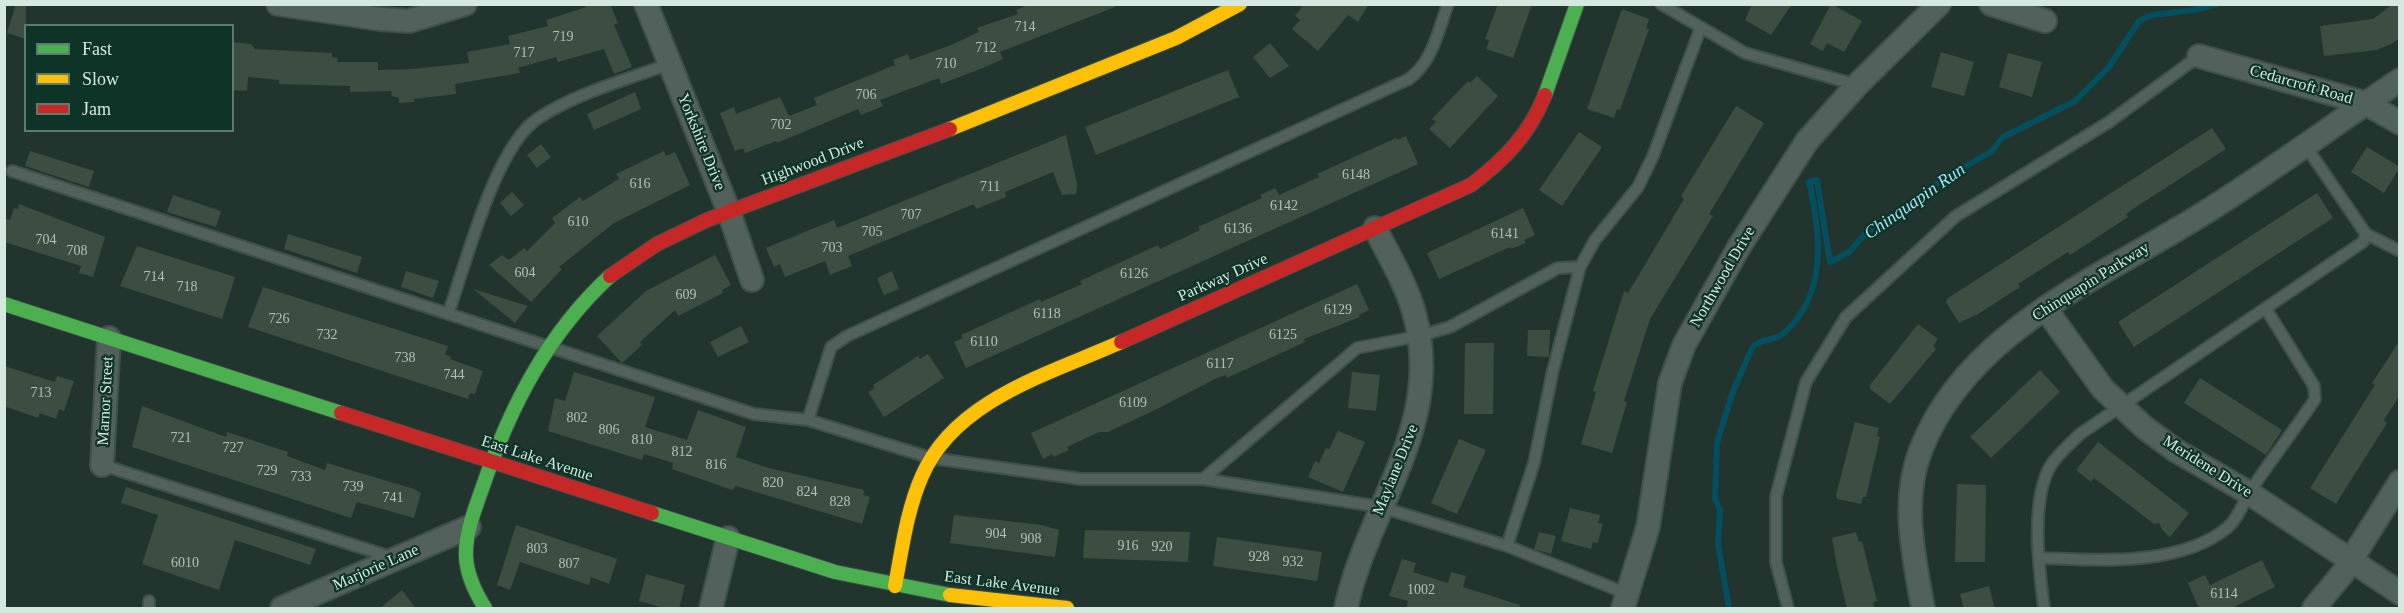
<!DOCTYPE html>
<style>
body{margin:0}
#map{position:relative;width:2404px;height:613px;overflow:hidden;background:#21352e;font-family:Georgia,serif}
canvas{display:block}
.frame{position:absolute;inset:0;border:6px solid #d4e8e0;pointer-events:none}
.legend{position:absolute;left:24px;top:24px;width:210px;height:108px;box-sizing:border-box;background:#0e3327;border:2px solid #5d7b71;margin:0;padding:8px 10px;list-style:none;font-size:18px;color:#d4e8e0}
.legend li{display:flex;align-items:center;gap:12px;height:30px}
.legend b{width:30px;border:2px solid #5d7b71}
</style>
<div id="map">
<canvas width="2404" height="613"></canvas>
<div class="frame"></div>
<ul class="legend">
<li><b style="height:8px;background:#4caf50"></b>Fast</li>
<li><b style="height:8px;background:#ffc107"></b>Slow</li>
<li><b style="height:8px;background:#c62828"></b>Jam</li>
</ul>
</div>
<script>
const g = document.querySelector('canvas').getContext('2d');
g.lineJoin = 'round';
function strokePath(path, color, width, dash) { g.strokeStyle = color; g.lineWidth = width; g.lineCap = dash ? 'butt' : 'round'; g.setLineDash(dash || []); g.stroke(path); }
function paint(path, color) { g.fillStyle = color; g.fill(path, 'evenodd'); }
function label(font, color, halo, rows, align = 'center') {
  g.font = font + ' Georgia,serif'; g.lineWidth = 4.5; g.setLineDash([]); g.textBaseline = 'middle'; g.strokeStyle = halo; g.fillStyle = color; for (const [text, x, y, turn = 0] of rows) {
    g.save(); g.translate(x, y); g.rotate((+turn || 0) * Math.PI / 180); g.textAlign = isNaN(turn) ? turn : align; if (halo) g.strokeText(text, 0, 0); g.fillText(text, 0, 0); g.restore();
  }
}
strokePath(new Path2D(`
 M1729 608 1718 544 1720 510 1715 498 1717 443 1732 394 1752 348C1761 337 1774 342 1784 333 1829 293 1820 231 1809 182L1817 180 1830 262 1849 252 1868 231 1910 209 1939 182 1992 151 2003 137 2075 101 2109 67 2139 21 2152 15 2195 10 2217 4`), '#034f5d', 6);
paint(new Path2D(`
 M16 4H26V39L7 33Z
 M585 4H610L618 23 614 25 632 67 614 74 604 49 558 62 556 57 518 68 520 73 455 84 456 94 414 99V102L399 103V98L392 96 391 91 350 92V86L279 84V80L248 77 247 91 232 90V42L251 44 255 49 332 53V57L338 58 337 62H378V70L412 69 469 63 467 52 510 44 508 36 548 26 546 20 586 7Z
 M1030 4H1115V7L1000 52 1003 59 983 68 941 84 939 78 880 100 883 106 861 115 858 109 777 143 776 141 745 153 743 148 735 151 720 113 734 107 736 114 780 97 789 116 817 105 814 98 895 65 893 60 908 54 910 60 951 45 979 32 977 28 1018 14 1016 10Z
 M1304 4H1369L1358 22 1348 15 1318 51 1292 29 1300 20 1295 16Z
 M1498 4H1532L1513 58 1486 49 1489 40 1485 39Z
 M1752 4H1792L1771 35 1745 20Z
 M1831 4 1862 21 1844 52 1827 43 1823 51 1810 44Z
 M2393 4H2400V38L2391 44 2377 50 2324 56 2320 26 2373 19Z
 M1622 9 1649 19 1646 28 1649 29 1620 110 1617 109 1614 118 1587 109Z
 M1270 43 1289 66 1270 78 1253 57Z
 M1941 52 1974 62 1964 96 1931 87Z
 M2008 53 2042 62 2032 97 1999 87Z
 M1228 70 1239 97 1096 155 1085 127Z
 M1477 76 1498 96 1450 148 1429 129 1436 122 1432 119 1468 81 1470 83Z
 M635 92 641 109 594 130 587 114Z
 M1736 106 1764 123 1709 214 1713 216 1650 319 1624 401 1627 402 1612 453 1581 444 1596 392 1593 391 1624 291 1628 293 1684 199 1681 196Z
 M2212 128 2226 149 2139 205 2126 214 2128 217 2070 255 2068 252 2018 284 2020 287 1978 314 1959 323 1946 302 1948 298Z
 M1579 132 1602 147 1562 206 1539 190Z
 M1066 135 1077 184 1076 194 1062 195 1053 172 1005 192 1006 197 976 209 974 204 848 256 852 266 830 275 825 261 785 277 780 264 774 267 766 248 834 220 837 228Z
 M1406 136 1418 164 966 368 954 342 963 338 961 335 1040 299 1041 302 1082 284 1080 281 1158 245 1160 249 1192 234 1200 230 1198 227 1262 198 1260 195 1275 188 1279 195 1319 177 1317 174 1396 138 1397 140Z
 M541 144 551 157 537 168 527 155Z
 M2367 147 2400 167 2384 193 2351 172Z
 M30 151 94 171 89 187 25 166Z
 M664 151 666 156 675 152 690 185 614 223 559 267 562 269 531 302 489 265 502 255 509 260 524 248 527 251 555 223 552 218 580 197 583 201 619 179 616 174Z
 M512 192 524 205 511 216 500 203Z
 M2317 193 2333 218 2134 347 2118 322Z
 M173 195 221 211 216 227 167 212Z
 M19 204 105 237 93 277 79 273 81 266 4 242V218L10 220 14 208 18 209Z
 M1523 208 1535 235 1524 240 1526 243 1511 249 1510 247 1439 279 1427 253Z
 M288 234 362 257 357 273 284 249Z
 M137 246 235 277 222 319 120 286Z
 M715 255 731 285 722 290 723 293 678 316 675 310 640 342 642 345 622 363 597 336 646 291Z
 M406 271 439 281 433 298 401 287Z
 M892 271 899 289 884 295 877 278Z
 M1357 284 1369 310 1359 315 1360 317 1304 339 1305 342 1227 378 1226 375 1217 378 1155 410 1108 432H1099L1067 447 1069 450 1054 457 1052 454 1043 459 1031 433Z
 M263 287 448 346 445 354 451 357 450 359 483 371 475 394 470 393 468 399 248 327Z
 M473 289 528 306 515 323Z
 M1918 324 1938 339 1933 346 1936 349 1890 404 1870 389V385Z
 M741 326 749 342 718 357 710 342Z
 M1528 330H1550L1549 357 1527 356Z
 M2400 340V395L2384 420 2387 423 2336 504 2310 488 2375 385 2372 383Z
 M1465 343H1494L1493 414H1464Z
 M928 354 944 378 884 417 868 392 875 388 873 385 918 356 920 359Z
 M4 366 55 382 57 376 74 381 64 411 59 409 56 419 40 413 38 418 4 406Z
 M2040 370 2060 392 1991 458 1970 437Z
 M574 372 655 397 645 427 687 440 698 410 746 427 736 457 769 468 864 490 863 495 870 497 862 524 736 486 732 490 672 469 673 463 644 454 642 460 548 431 555 398 565 401Z
 M1352 372 1380 375 1376 411 1348 408Z
 M2200 378 2282 430 2266 455 2184 403Z
 M142 406 226 437 227 432 288 452 287 456 325 470 327 463 414 489 421 493 414 518 357 502 351 518 132 447Z
 M1855 422 1879 428 1877 436 1880 437 1866 497H1863L1861 504 1837 499 1836 495Z
 M1338 431 1365 442 1343 492 1308 477 1315 461 1319 463 1326 448 1329 449Z
 M1459 439 1486 450 1457 514 1431 503Z
 M2098 442 2189 513 2170 537 2163 531 2159 523 2154 524 2094 478 2091 482 2076 470Z
 M1957 484 1986 485 1985 562H1955Z
 M126 487 316 549 310 565 235 540 219 590 142 564 158 515 121 503Z
 M1570 508 1600 515 1598 523 1603 524 1600 534 1598 543 1593 542 1591 549 1561 541Z
 M954 515 1042 525 1059 530 1055 557 950 543Z
 M516 525 617 559 609 584 591 577 589 585 520 562 510 590 497 585Z
 M1085 530 1190 532 1188 562 1083 558Z
 M1539 532 1556 536 1551 554 1534 549Z
 M1856 532 1859 542 1862 541 1877 601 1873 602 1875 609H1847L1837 566 1832 538Z
 M1217 537 1322 552 1317 581 1213 566Z
 M1402 559 1416 563 1413 572 1448 583 1451 572 1466 576 1463 587 1520 605 1519 609H1406L1408 601 1389 596Z
 M2262 560 2275 587 2230 609H2199L2188 583 2205 575 2210 585Z
 M646 574 685 585 679 609H668L639 601Z
 M1989 586 1995 609H1964L1960 594Z
 M402 590 416 609H379Z`), '#3c4e42');
const lane = new Path2D(`
 M1661 4 1745 53 1857 85
 M12 171 754 414 808 420 931 458 1081 479H1203L1381 507 1507 546 1628 594
 M2366 234 2400 251
 M448 314C466 264 494 149 537 119 576 93 626 80 669 64
 M808 420 831 347 847 336 1409 79C1433 61 1438 31 1448 4
 M102 465 394 558
 M1203 479 1357 348 1419 336 1450 327 1558 268 1580 267
 M1507 546 1534 463 1553 370 1580 267 1595 240 1638 187 1653 156 1701 27
 M2040 558C2099 560 2178 567 2227 528 2238 519 2242 505 2249 493 2270 461 2294 431 2315 399L2314 386 2266 309
 M149 608V601
 M1788 608 1776 562V496L1806 382 1846 317 1956 216 2109 122 2199 56
 M2044 608C2039 570 2030 499 2051 465 2059 453 2070 444 2080 434L2363 242 2366 234 2305 145`);
const street = new Path2D(`
 M278 4 380 19 409 21 465 4
 M646 4 729 212 752 280
 M1991 4 2045 21
 M2199 56 2365 103 2400 123
 M2045 308 2103 389 2145 428 2175 450 2249 493 2400 593
 M102 465 109 338
 M282 608 469 527
 M711 608 728 538
 M1346 608C1368 506 1444 426 1415 316 1407 285 1389 256 1375 228
 M1623 608 1648 527 1670 383 1684 345 1739 247 1807 141 1857 85 1939 4
 M1923 608C1914 558 1901 502 1920 452 1965 332 2100 278 2201 215 2269 173 2333 125 2400 80
 M2314 608 2343 573 2400 482`);
const fast = new Path2D(`
 M1545 95 1577 4
 M4 304 341 413
 M652 513 835 572 950 595
 M485 608C475 592 467 576 466 557 465 533 475 509 483 486 510 407 548 333 610 276`);
const slow = new Path2D(`
 M950 129 1176 38 1240 4
 M895 586C902 549 907 510 922 476 955 399 1052 373 1121 342
 M950 595 1067 608`);
const jam = new Path2D(`
 M610 276 657 244 707 220 950 129
 M1121 342 1471 185C1505 159 1529 135 1545 95
 M341 413 652 513`);
strokePath(lane, '#3f504a', 14);
strokePath(street, '#3f504a', 26);
strokePath(fast, '#3f504a', 16);
strokePath(slow, '#3f504a', 16);
strokePath(jam, '#3f504a', 16);
strokePath(lane, '#53615c', 10);
strokePath(street, '#53615c', 22);
strokePath(fast, '#4caf50', 14);
strokePath(slow, '#ffc107', 14);
strokePath(jam, '#c62828', 14);
label('14px', '#aec2b8', null, [
 ["714",1025,27],
 ["719",563,37],
 ["712",986,48],
 ["717",524,53],
 ["710",946,64],
 ["706",866,95],
 ["702",781,125],
 ["6148",1356,175],
 ["616",640,184],
 ["711",990,187],
 ["6142",1284,206],
 ["707",911,215],
 ["610",578,222],
 ["6136",1238,229],
 ["705",872,232],
 ["6141",1505,234],
 ["704",46,240],
 ["703",832,248],
 ["708",77,251],
 ["604",525,273],
 ["6126",1134,274],
 ["714",154,277],
 ["718",187,287],
 ["609",686,295],
 ["6129",1338,310],
 ["6118",1047,314],
 ["726",279,319],
 ["732",327,335],
 ["6125",1283,335],
 ["6110",984,342],
 ["738",405,358],
 ["6117",1220,364],
 ["744",454,375],
 ["713",41,393],
 ["6109",1133,403],
 ["802",577,418],
 ["806",609,430],
 ["721",181,438],
 ["810",642,440],
 ["727",233,448],
 ["812",682,452],
 ["816",716,465],
 ["729",267,471],
 ["733",301,477],
 ["820",773,483],
 ["739",353,487],
 ["824",807,492],
 ["741",393,498],
 ["828",840,502],
 ["904",996,534],
 ["908",1031,539],
 ["916",1128,546],
 ["920",1162,547],
 ["803",537,549],
 ["928",1259,557],
 ["932",1293,562],
 ["6010",185,563],
 ["807",569,564],
 ["1002",1421,590],
 ["6114",2224,594]
]);
label('16px', '#d4e8e0', '#0e3327', [
 ["Cedarcroft Road",2301,85,16],
 ["Yorkshire Drive",701,142,68],
 ["Highwood Drive",813,162,-21],
 ["Northwood Drive",1723,277,-60],
 ["Parkway Drive",1223,278,-24],
 ["Chinquapin Parkway",2091,282,-32],
 ["Marnor Street",106,401,-87],
 ["East Lake Avenue",537,459,18],
 ["Meridene Drive",2207,467,32],
 ["Maylane Drive",1396,470,-68],
 ["Marjorie Lane",376,568,-24],
 ["East Lake Avenue",1002,584,7]
]);
label('italic 18px', '#a0e3f6', '#0e3327', [
 ["Chinquapin Run",1915,202,-35]
]);
</script>
